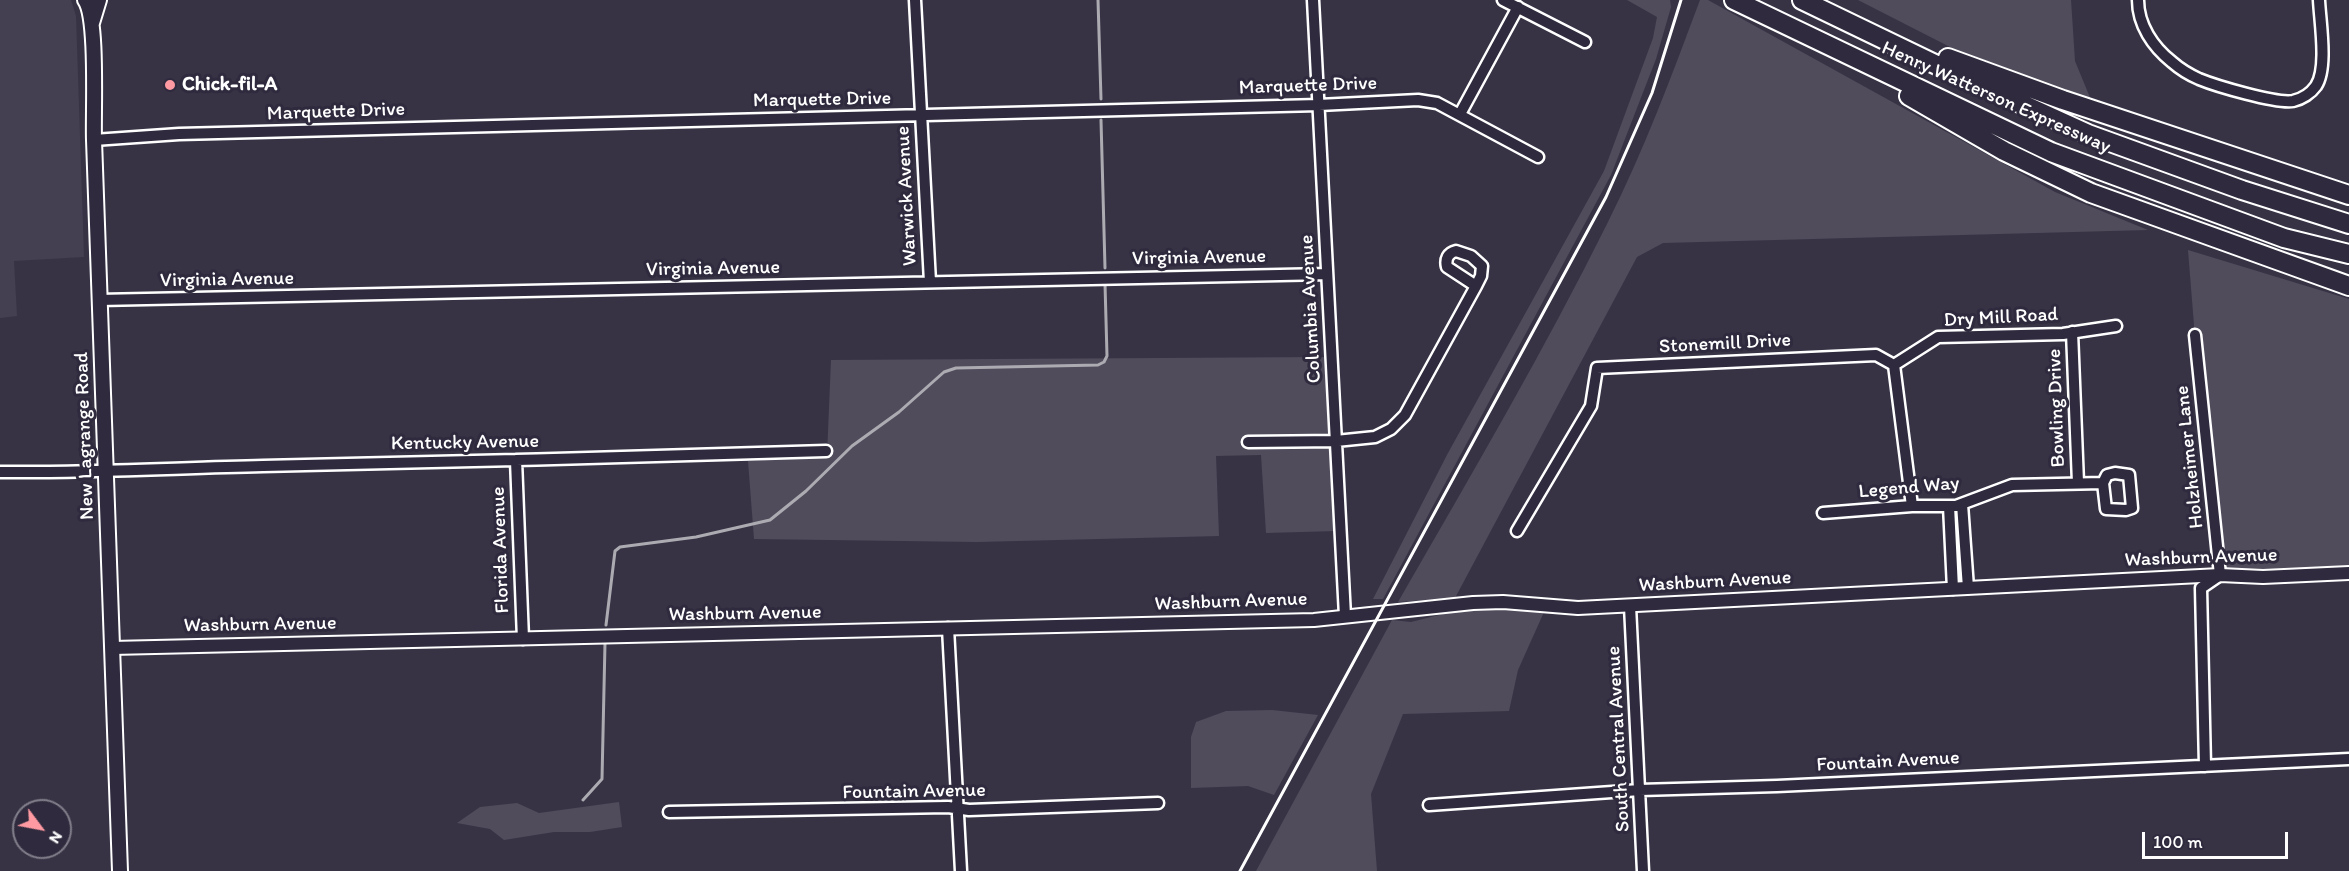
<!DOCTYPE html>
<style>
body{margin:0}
#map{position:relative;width:2349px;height:871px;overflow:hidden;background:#373345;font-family:Itim,sans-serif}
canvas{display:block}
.north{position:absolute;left:12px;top:799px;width:60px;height:60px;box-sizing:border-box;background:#2f2a3d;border:2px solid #827f8b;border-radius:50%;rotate:122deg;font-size:16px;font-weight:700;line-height:24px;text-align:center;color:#fff}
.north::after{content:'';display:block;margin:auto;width:21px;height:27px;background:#ff9aa2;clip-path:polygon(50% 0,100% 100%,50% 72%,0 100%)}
.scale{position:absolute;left:2142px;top:832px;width:146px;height:27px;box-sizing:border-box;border:3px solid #fff;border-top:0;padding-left:8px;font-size:18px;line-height:21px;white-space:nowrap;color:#fff;-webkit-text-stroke:4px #2f2a3d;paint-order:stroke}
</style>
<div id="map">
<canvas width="2349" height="871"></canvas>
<div class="north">N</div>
<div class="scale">100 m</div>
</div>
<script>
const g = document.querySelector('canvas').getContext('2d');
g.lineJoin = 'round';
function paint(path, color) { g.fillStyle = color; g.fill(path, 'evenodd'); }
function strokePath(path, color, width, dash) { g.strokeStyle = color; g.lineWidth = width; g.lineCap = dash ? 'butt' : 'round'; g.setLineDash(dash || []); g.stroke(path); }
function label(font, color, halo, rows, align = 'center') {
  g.font = font + ' Itim,sans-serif'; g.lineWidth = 6; g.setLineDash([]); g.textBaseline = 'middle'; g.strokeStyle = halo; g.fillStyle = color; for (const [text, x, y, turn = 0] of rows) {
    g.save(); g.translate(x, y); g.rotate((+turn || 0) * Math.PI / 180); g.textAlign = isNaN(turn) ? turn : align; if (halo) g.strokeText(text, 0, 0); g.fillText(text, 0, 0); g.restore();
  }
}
paint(new Path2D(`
 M0 0H71L76 16 84 257 14 261 17 316 0 318Z`), '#444051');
paint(new Path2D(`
 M1627 0H1670L1671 7 1656 59 1611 175 1383 599H1373L1448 453 1604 171 1653 38 1657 17Z
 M1700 0H1708L2055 192 2148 230 1663 243 1637 257 1455 598 1398 602C1470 477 1544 351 1608 222 1644 150 1672 75 1700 0Z
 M1858 0H2071L2075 61 2091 100 1950 47Z
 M2188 250 2349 299V565L2214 575Z
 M1325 357 1336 531 1266 533 1261 455 1216 456 1219 536 977 542 754 539 748 461 827 456 831 360Z
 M1511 609 1544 612 1518 670 1509 711 1403 714 1371 794 1377 871H1256L1392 620 1411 622 1451 612Z
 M1272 710 1318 715 1274 795 1248 786 1191 788V737L1196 722 1226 711Z
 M619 802 622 827 590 832H554L504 840 490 829 457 823 480 807 517 803 539 813Z`), '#514c5c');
strokePath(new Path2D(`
 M1098 0 1101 99
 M1101 120 1105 268
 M606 625 615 551 620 547 696 537 770 520 806 491 852 446 899 412 944 372 956 368 1098 365 1104 362 1107 356 1105 284
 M583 800 602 779 605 643`), '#adabb2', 3);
const minor = new Path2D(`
 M915 0 930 282
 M1313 0 1345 616
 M1503 0 1585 42
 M2138 0C2138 25 2153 47 2172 62 2180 69 2190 75 2199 79 2216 86 2277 104 2293 101 2302 99 2311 93 2316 86 2328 68 2320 22 2319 0
 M1460 114 1518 7
 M94 140 179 134 1319 105 1418 100 1437 103 1538 157
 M99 300 1327 274
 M2072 332 2078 483
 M2195 335 2220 575 2201 588 2205 766
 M1894 365 1938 337 2063 334 2116 326
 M1894 365 1912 506
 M1248 442 1336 441 1375 437 1391 429 1405 415 1476 286 1481 276 1482 266 1471 256 1456 251C1448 253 1445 259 1447 267L1476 286
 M516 460 523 639
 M0 472C88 473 175 468 263 466 451 462 638 457 826 451
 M1962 504 1968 588
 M1949 506 1953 589
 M1823 513 1912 506H1956L2012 485 2103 483 2107 475 2115 473 2129 475 2132 508 2126 510 2106 509 2103 483
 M1517 531 1591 406 1597 368 1876 355 1894 365
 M1630 606 1643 871
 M948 628 961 871
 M1429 805 1640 790 1777 786 2349 759
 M669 812 948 807 969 810 1158 803`);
const tertiary = new Path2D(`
 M112 648 1314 620 1473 603 1503 602 1578 608 2220 575 2263 577 2349 573`);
const secondary = new Path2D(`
 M85 0C98 18 93 113 94 140L120 871
 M92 23 99 0`);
const motorway = new Path2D(`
 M1734 0 2051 152 2284 238 2349 254
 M1802 0 1943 68 2088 134 2242 190 2349 224
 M1948 58 2063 100 2349 195
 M1909 96 2004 151 2091 193 2349 286`);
strokePath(minor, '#fff', 15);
strokePath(tertiary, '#fff', 16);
strokePath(secondary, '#fff', 18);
strokePath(motorway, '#fff', 22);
strokePath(minor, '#2f2a3d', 10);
strokePath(tertiary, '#2f2a3d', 12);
strokePath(secondary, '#2f2a3d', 14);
strokePath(motorway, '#2f2a3d', 18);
strokePath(new Path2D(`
 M1240 871 1606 197 1652 93 1681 0`), '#fff', 3);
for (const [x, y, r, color] of [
 [170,85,6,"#ff9aa2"]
]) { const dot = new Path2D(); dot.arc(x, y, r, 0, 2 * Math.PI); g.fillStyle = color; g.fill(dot); strokePath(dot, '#2f2a3d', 2); }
label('bold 20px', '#fff', '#2f2a3d', [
 ["Chick-fil-A",182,85]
], 'left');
label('20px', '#fff', '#2f2a3d', [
 ["Marquette Drive",1308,86,-2],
 ["Henry Watterson Expressway",1996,98,24],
 ["Marquette Drive",822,100,-1],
 ["Marquette Drive",336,112,-2],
 ["Warwick Avenue",907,196,-93],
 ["Virginia Avenue",1199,258,-1],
 ["Virginia Avenue",713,269,-1],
 ["Virginia Avenue",227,280,-1],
 ["Columbia Avenue",1311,309,-93],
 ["Dry Mill Road",2001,318,-3],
 ["Stonemill Drive",1725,344,-3],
 ["Bowling Drive",2057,408,-92],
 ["New Lagrange Road",85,436,-92],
 ["Kentucky Avenue",465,443,-1],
 ["Holzheimer Lane",2190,457,-96],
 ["Legend Way",1909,488,-5],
 ["Florida Avenue",501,550,-92],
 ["Washburn Avenue",2201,558,-2],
 ["Washburn Avenue",1715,582,-3],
 ["Washburn Avenue",1231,602,-2],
 ["Washburn Avenue",745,614,-1],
 ["Washburn Avenue",260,625,-1],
 ["South Central Avenue",1619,739,-93],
 ["Fountain Avenue",1888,762,-3],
 ["Fountain Avenue",914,792,-1]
]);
</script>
